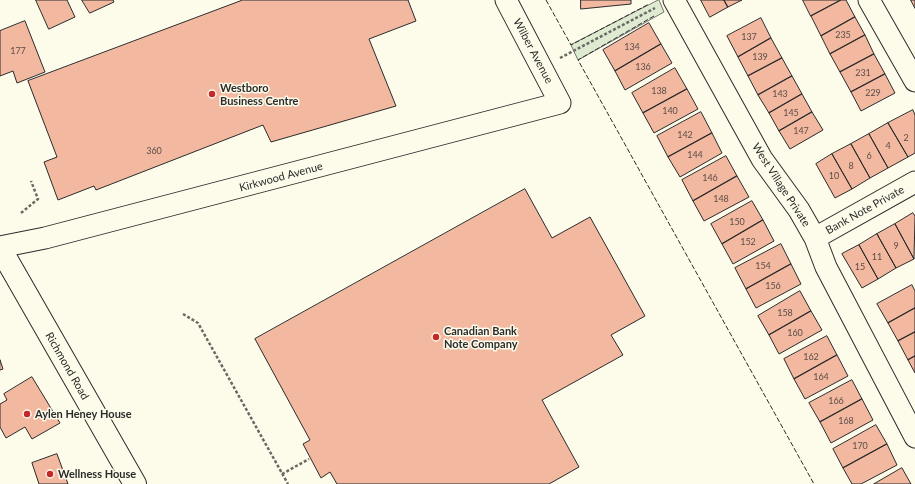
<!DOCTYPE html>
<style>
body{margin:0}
canvas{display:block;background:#fdfbea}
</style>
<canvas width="915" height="484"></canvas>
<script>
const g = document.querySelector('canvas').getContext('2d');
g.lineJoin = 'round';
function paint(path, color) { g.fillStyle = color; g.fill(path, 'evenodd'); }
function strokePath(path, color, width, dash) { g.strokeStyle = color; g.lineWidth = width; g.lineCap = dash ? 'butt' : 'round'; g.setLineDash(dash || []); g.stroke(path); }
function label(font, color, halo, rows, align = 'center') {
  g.font = font + ' Lato,sans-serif'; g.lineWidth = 3; g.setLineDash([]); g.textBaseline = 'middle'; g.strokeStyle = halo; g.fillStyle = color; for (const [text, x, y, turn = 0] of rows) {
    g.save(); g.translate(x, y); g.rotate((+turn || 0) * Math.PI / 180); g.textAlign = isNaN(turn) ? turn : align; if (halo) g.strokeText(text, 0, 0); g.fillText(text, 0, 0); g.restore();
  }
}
const green = new Path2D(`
 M659 0 664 12 578 60 571 45Z`);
paint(green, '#deebd1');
strokePath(green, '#74746e', 1);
const building = new Path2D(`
 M36 0H67L75 17 49 29Z
 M82 0H113L114 2 90 13Z
 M243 0H408L416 21 369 39 396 106 271 142 263 125 96 190 94 186 58 200 44 162 57 157 28 81Z
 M581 0H631V4L581 9Z
 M701 0H724L728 7 710 17Z
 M724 0H742L728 7Z
 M803 0H841L811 16Z
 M841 0H846L855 17 821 36 811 16Z
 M911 0H915V8Z
 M855 17 865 35 830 54 821 36Z
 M761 18 771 38 738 57 727 36Z
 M25 21 45 72 17 83 13 71 0 76V31Z
 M649 23 661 44 615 71 603 50Z
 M865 35 874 54 840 72 830 54Z
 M771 38 782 58 748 76 738 57Z
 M661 44 672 63 625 90 615 71Z
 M874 54 885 74 851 92 840 72Z
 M782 58 792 76 758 95 748 76Z
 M675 68 687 89 643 113 632 93Z
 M885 74 895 93 861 111 851 92Z
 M792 76 802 94 769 113 758 95Z
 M687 89 698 109 654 133 643 113Z
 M802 94 812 112 779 131 769 113Z
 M913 110 915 115V153L908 157 888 123Z
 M701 112 712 133 668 157 657 136Z
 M812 112 823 130 790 149 779 131Z
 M888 123 908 157 888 168 869 134Z
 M712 133 722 153 680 177 668 157Z
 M869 134 888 168 870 178 851 144Z
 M851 144 870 178 852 189 832 154Z
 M832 154 852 189 835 198 816 164Z
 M726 156 737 176 693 201 682 180Z
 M737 176 749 197 704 221 693 201Z
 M525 189 552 238 590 217 645 316 611 335 623 355 542 400 579 467 549 484H337L330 472 321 478 303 444 310 440 255 339Z
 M752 201 763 220 722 244 711 224Z
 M913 213 915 216 914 259 895 224Z
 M763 220 774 241 733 264 722 244Z
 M895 224 914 259 896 268 877 234Z
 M877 234 896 268 878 279 859 245Z
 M781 244 791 264 746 289 735 268Z
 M859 245 878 279 862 288 842 254Z
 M791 264 801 284 756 308 746 289Z
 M912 285 915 291V308L888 323 877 304Z
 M800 291 811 311 769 335 758 316Z
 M915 308V332L898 341 888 323Z
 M811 311 822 330 779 354 769 335Z
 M915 332V356L908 360 898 341Z
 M827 336 837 355 794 379 784 359Z
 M837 355 848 376 805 399 794 379Z
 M915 356V373L908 360Z
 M0 360 3 369 0 370Z
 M32 377 60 423 32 439 25 427 6 438 0 427V404L7 400 4 394Z
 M852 380 862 399 820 422 809 403Z
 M862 399 873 420 831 443 820 422Z
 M876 425 887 444 843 468 833 449Z
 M887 444 897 465 861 484H852L843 468Z
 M57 454 68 484H39L32 463Z
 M902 468 911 484H874Z`);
paint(building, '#f2b8a0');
strokePath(building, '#2b2b2b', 1);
const street = new Path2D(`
 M674 0 762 159 799 210 815 238 826 267 915 437
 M869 0 915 81
 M815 238 915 182
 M0 247 45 238 560 103 506 0`);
const secondary = new Path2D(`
 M0 248 135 484`);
strokePath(street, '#2b2b2b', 23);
strokePath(secondary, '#2b2b2b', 24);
strokePath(new Path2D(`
 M560 58 655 8
 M21 213 38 199 31 181
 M183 314 198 323 288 484
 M282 474 309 459`), '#6a6964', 2.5, [3, 2]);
strokePath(street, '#fdfbea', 21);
strokePath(secondary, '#fdfbea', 22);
strokePath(new Path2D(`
 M546 0 571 45 649 4
 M654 16 578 60 814 484`), '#2b2b2b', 1, [5, 2]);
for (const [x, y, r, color] of [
 [212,94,4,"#c62828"],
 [436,337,4,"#c62828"],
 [27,414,4,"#c62828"],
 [50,474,4,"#c62828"]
]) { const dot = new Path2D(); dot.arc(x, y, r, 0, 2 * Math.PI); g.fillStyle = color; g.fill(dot); strokePath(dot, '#fdfbea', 1.5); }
label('9px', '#5d4e48', null, [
 ["235",843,35],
 ["137",749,37],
 ["134",632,47],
 ["177",18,51],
 ["139",760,57],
 ["136",643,67],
 ["231",863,73],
 ["138",659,91],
 ["229",873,93],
 ["143",780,94],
 ["140",670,111],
 ["145",791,113],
 ["147",801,131],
 ["142",685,135],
 ["2",906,138],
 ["4",888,146],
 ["360",154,151],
 ["144",695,155],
 ["6",869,156],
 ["8",851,166],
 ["10",834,176],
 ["146",710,178],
 ["148",721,199],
 ["150",737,222],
 ["152",748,242],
 ["9",896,246],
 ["11",877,257],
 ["154",763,266],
 ["15",860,267],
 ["156",773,286],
 ["158",785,313],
 ["160",795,333],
 ["162",811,357],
 ["164",821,377],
 ["166",836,401],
 ["168",846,421],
 ["170",860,446]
]);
label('11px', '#2b2b2b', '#fdfbea', [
 ["Wilber Avenue",533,51,62],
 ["Kirkwood Avenue",281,177,-15],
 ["West Village Private",781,185,57],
 ["Bank Note Private",865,210,-29],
 ["Richmond Road",67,366,60]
]);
label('bold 11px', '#2b2b2b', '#fdfbea', [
 ["Westboro",220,88],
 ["Business Centre",220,101],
 ["Canadian Bank",444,331],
 ["Note Company",444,344],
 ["Aylen Heney House",35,414],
 ["Wellness House",58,474]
], 'left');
</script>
